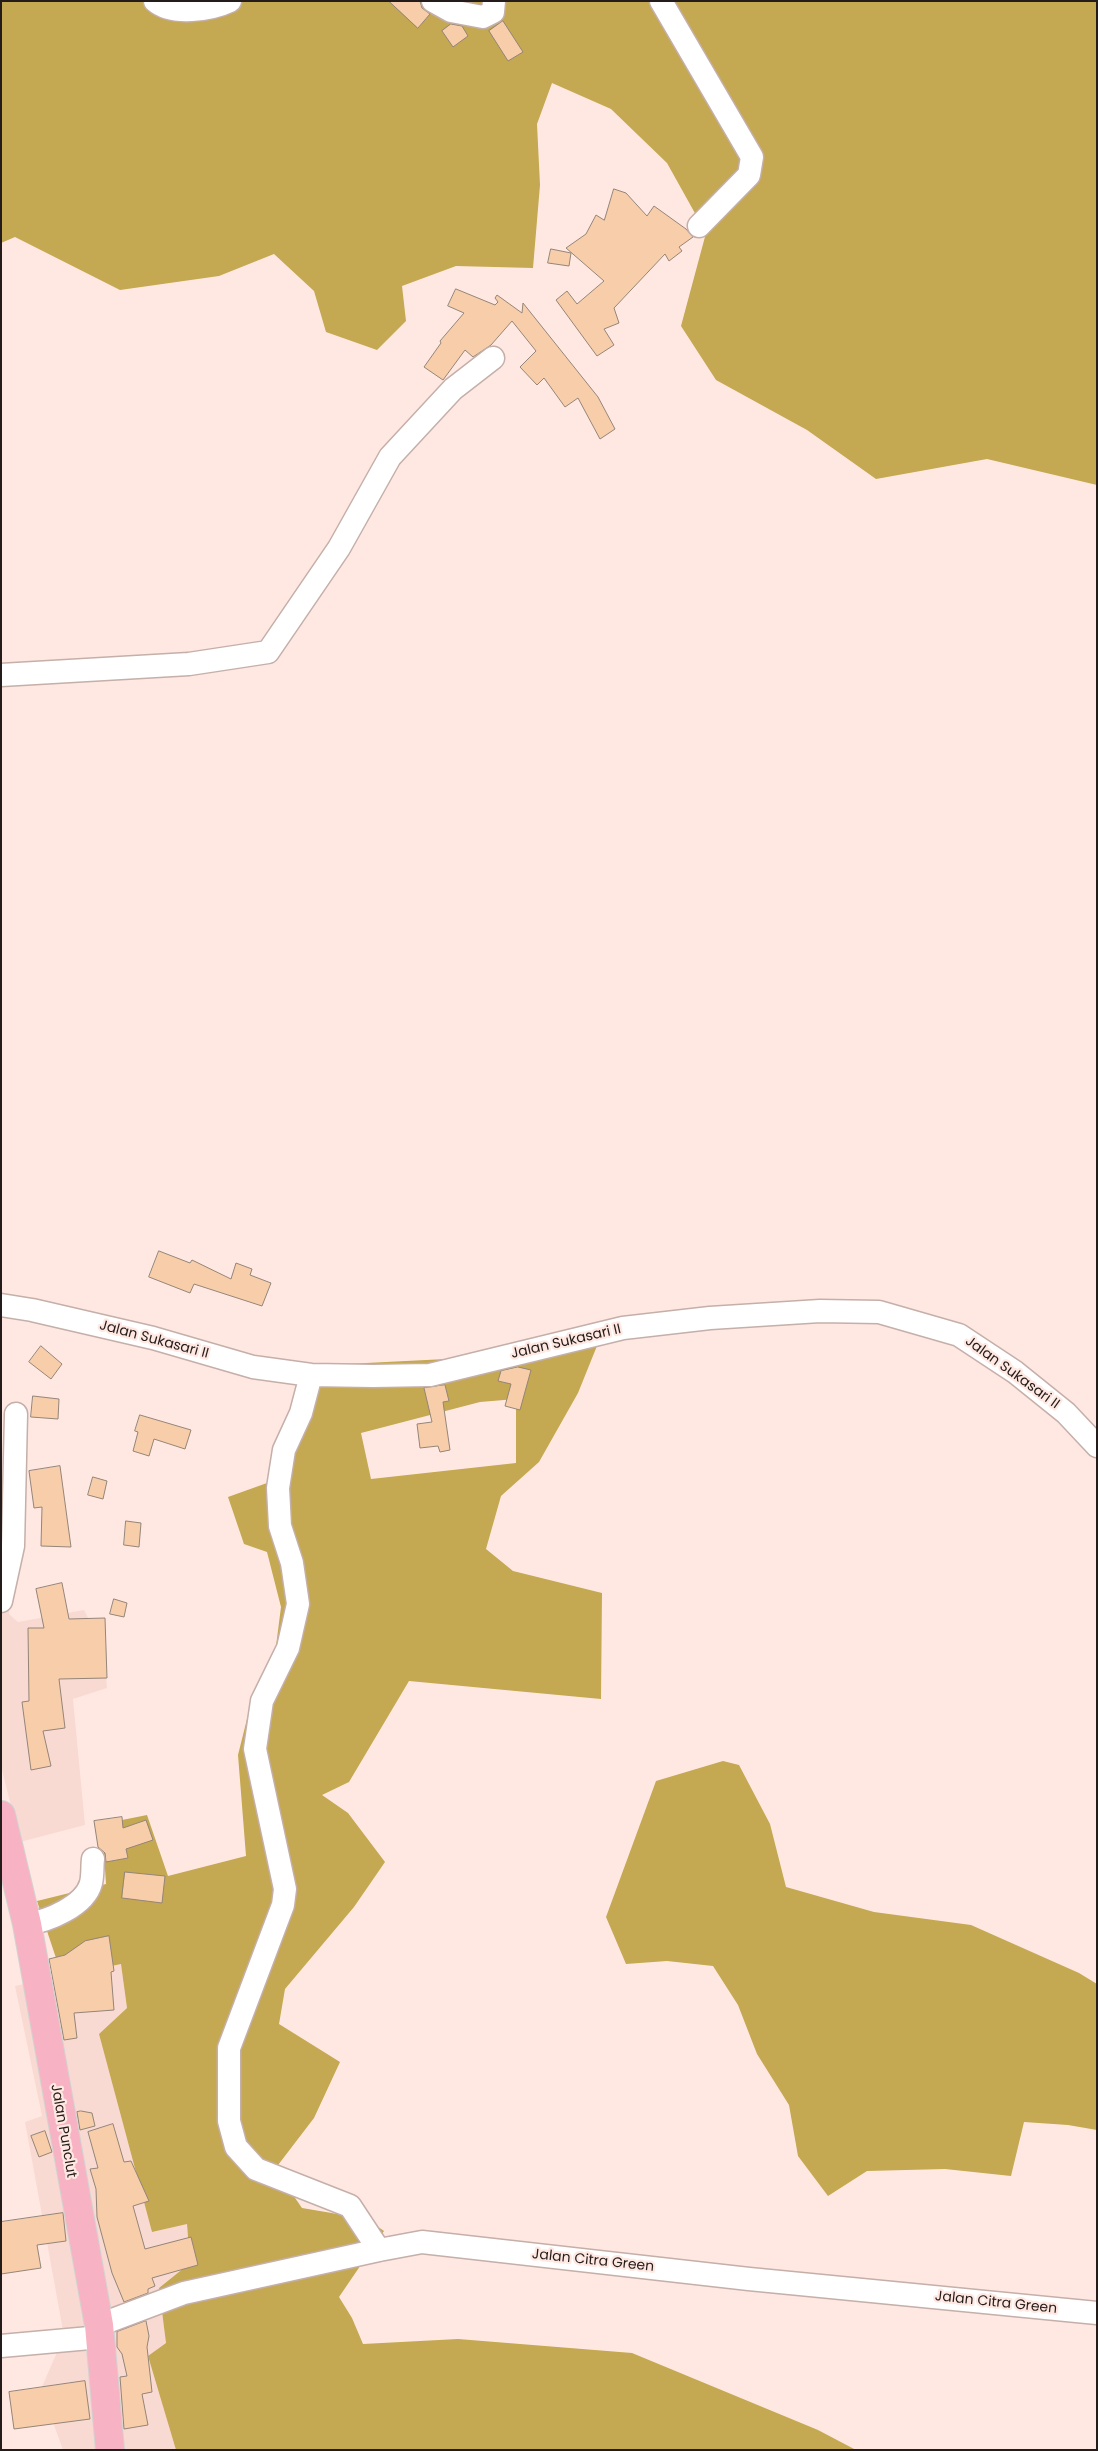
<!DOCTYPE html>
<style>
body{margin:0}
#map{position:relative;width:1098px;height:2451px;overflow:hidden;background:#ffe8e2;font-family:Poppins,sans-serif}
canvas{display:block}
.frame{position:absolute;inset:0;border:2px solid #241c1a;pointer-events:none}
</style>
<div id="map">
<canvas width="1098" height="2451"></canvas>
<div class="frame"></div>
</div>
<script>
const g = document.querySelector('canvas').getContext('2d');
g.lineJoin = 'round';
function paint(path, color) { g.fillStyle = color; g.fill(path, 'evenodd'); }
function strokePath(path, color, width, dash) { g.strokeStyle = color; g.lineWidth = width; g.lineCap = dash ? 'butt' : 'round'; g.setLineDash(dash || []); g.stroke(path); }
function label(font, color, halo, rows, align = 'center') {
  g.font = font + ' Poppins,sans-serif'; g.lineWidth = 4.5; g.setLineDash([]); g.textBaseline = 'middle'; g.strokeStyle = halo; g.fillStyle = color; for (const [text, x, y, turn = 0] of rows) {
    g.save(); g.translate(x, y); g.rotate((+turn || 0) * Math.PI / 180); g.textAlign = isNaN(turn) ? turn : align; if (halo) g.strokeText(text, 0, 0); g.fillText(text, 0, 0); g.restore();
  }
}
paint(new Path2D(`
 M1 1533 9 1551V1614L18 1622 84 1610 104 1648 107 1688 73 1699 85 1825 20 1842 1 1766Z
 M121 1963 127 2008 99 2034 152 2232 187 2223 190 2263 159 2288 166 2343 148 2356 176 2450H63L41 2389 64 2336 25 2122 42 2116 15 1986Z`), '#f9dad2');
paint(new Path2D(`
 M1 1H1097V485L987 459 876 479 807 430 716 380 681 326 706 233 667 163 611 109 552 83 537 124 540 185 533 268 456 266 402 286 406 321 377 350 326 332 314 291 274 254 219 276 120 290 15 237 1 243Z
 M603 1331 578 1393 539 1462 501 1496 486 1549 513 1571 602 1593 601 1699 409 1681 349 1782 322 1795 348 1813 385 1862 354 1907 285 1989 279 2024 340 2062 314 2118 275 2169 302 2208 367 2219 384 2231 339 2297 352 2318 363 2344 458 2339 632 2353 818 2430 856 2450H176L148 2356 166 2343 159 2288 190 2263 187 2224 152 2232 99 2034 127 2008 121 1964 62 1976 37 1901 106 1884 102 1824 147 1815 168 1876 246 1856 238 1755 253 1695 275 1654 281 1607 267 1552 244 1544 228 1497 267 1483 303 1389 326 1365 506 1356ZM516 1399V1463L371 1479 361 1433 480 1402Z
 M723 1761 739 1765 770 1824 786 1887 874 1912 971 1925 1079 1973 1097 1984V2130L1068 2125 1024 2122 1011 2176 945 2169 867 2171 828 2196 798 2156 789 2105 757 2054 738 2005 713 1966 667 1961 626 1964 606 1917 656 1781Z`), '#c4a852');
const building = new Path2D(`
 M389 1H420L422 8 430 14 418 28Z
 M503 21 523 52 508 61 489 31Z
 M451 24 462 26 468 36 453 47 442 31Z
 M614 189 626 193 647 216 654 206 686 229 693 237 679 247 682 251 669 261 665 254 614 308 619 323 604 329 614 345 597 356 556 300 567 291 577 304 604 281 566 248 586 234 596 215 604 220Z
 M551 249 571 253 569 266 548 263Z
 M456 289 495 305 498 302 495 298 497 295 522 313 523 303 598 397 615 429 600 439 578 398 565 407 544 378 537 385 520 367 536 351 512 321 491 345 473 357 465 350 443 380 424 367 441 343 440 341 464 313 448 306Z
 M159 1251 190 1263 192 1260 231 1279 236 1263 252 1269 250 1275 271 1283 262 1306 194 1284 190 1293 149 1277Z
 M41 1346 62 1364 51 1379 29 1362Z
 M518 1367 531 1370 520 1410 505 1406 511 1384 498 1381 501 1371Z
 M445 1385 449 1401 443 1402 450 1450 440 1452 438 1446 420 1448 417 1424 432 1422 424 1388Z
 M33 1396 59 1399 58 1419 31 1417Z
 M140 1415 191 1430 185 1449 154 1439 149 1456 133 1451 138 1432 135 1431Z
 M60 1466 71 1547 41 1546 42 1507 34 1508 29 1471Z
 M93 1477 107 1481 103 1499 88 1495Z
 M126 1521 141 1523 139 1547 124 1545Z
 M62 1583 69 1619 105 1618 107 1678 59 1679 65 1728 43 1731 51 1766 31 1770 22 1702 29 1701 28 1628H44L36 1589Z
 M114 1599 127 1603 124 1617 110 1614Z
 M122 1817 123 1828 146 1820 153 1840 126 1849 128 1858 106 1862 105 1853 98 1847 94 1821Z
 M125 1872 165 1876 162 1903 122 1898Z
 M109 1936 114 1971 111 1972 114 2010 74 2013 77 2038 64 2040 49 1959 65 1955 85 1941Z
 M81 2111 92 2113 95 2126 80 2130 77 2112Z
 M113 2124 124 2162 131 2161 149 2201 133 2206 145 2249 191 2237 198 2265 152 2278 155 2286 148 2289V2293L124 2302 112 2273 97 2217 96 2189 90 2169 98 2168 88 2132Z
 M45 2131 52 2152 39 2157 31 2136Z
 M63 2213 66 2241 37 2245 41 2268 1 2274V2222Z
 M146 2321 149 2336 147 2347 152 2392 142 2394 148 2425 124 2429 120 2377 127 2376 122 2354 117 2347V2332Z
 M85 2381 90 2419 14 2429 9 2392Z`);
paint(building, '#f7cdaa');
strokePath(building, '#948578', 1);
const minor = new Path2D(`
 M155 1C172 16 211 10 230 1
 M433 1 451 11 483 17 493 12 494 1
 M661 1 752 157 749 175 699 226
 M1 675 189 664 268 652 339 548 390 457 453 389 493 358
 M1 1305 32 1310 153 1338 253 1367 311 1375 373 1376 430 1375 623 1328 710 1318 820 1311 879 1312 959 1335 1015 1372 1066 1413 1097 1446
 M311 1375 301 1413 284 1450 278 1488 280 1526 292 1563 298 1604 288 1648 262 1701 255 1749 285 1889 283 1905 229 2048V2121L236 2147 256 2169 350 2206 379 2250
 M1 1601 13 1546 16 1414
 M27 1924C48 1921 85 1906 91 1883 93 1875 92 1866 93 1859
 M99 2325 184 2293 379 2250 422 2242 749 2279 1097 2313
 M1 2346 101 2337`);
const major = new Path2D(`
 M1 1815 27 1924 99 2325 110 2450`);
strokePath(minor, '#c5afa9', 25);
strokePath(major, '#d3d2d1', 30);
strokePath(minor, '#fff', 22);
strokePath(major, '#f7b3c4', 28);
label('14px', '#241c1a', '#ffe8e2', [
 ["Jalan Sukasari II",154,1340,15],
 ["Jalan Sukasari II",566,1342,-13],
 ["Jalan Sukasari II",1012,1373,36],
 ["Jalan Punclut",63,2131,80],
 ["Jalan Citra Green",593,2261,6],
 ["Jalan Citra Green",996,2303,6]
]);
</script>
